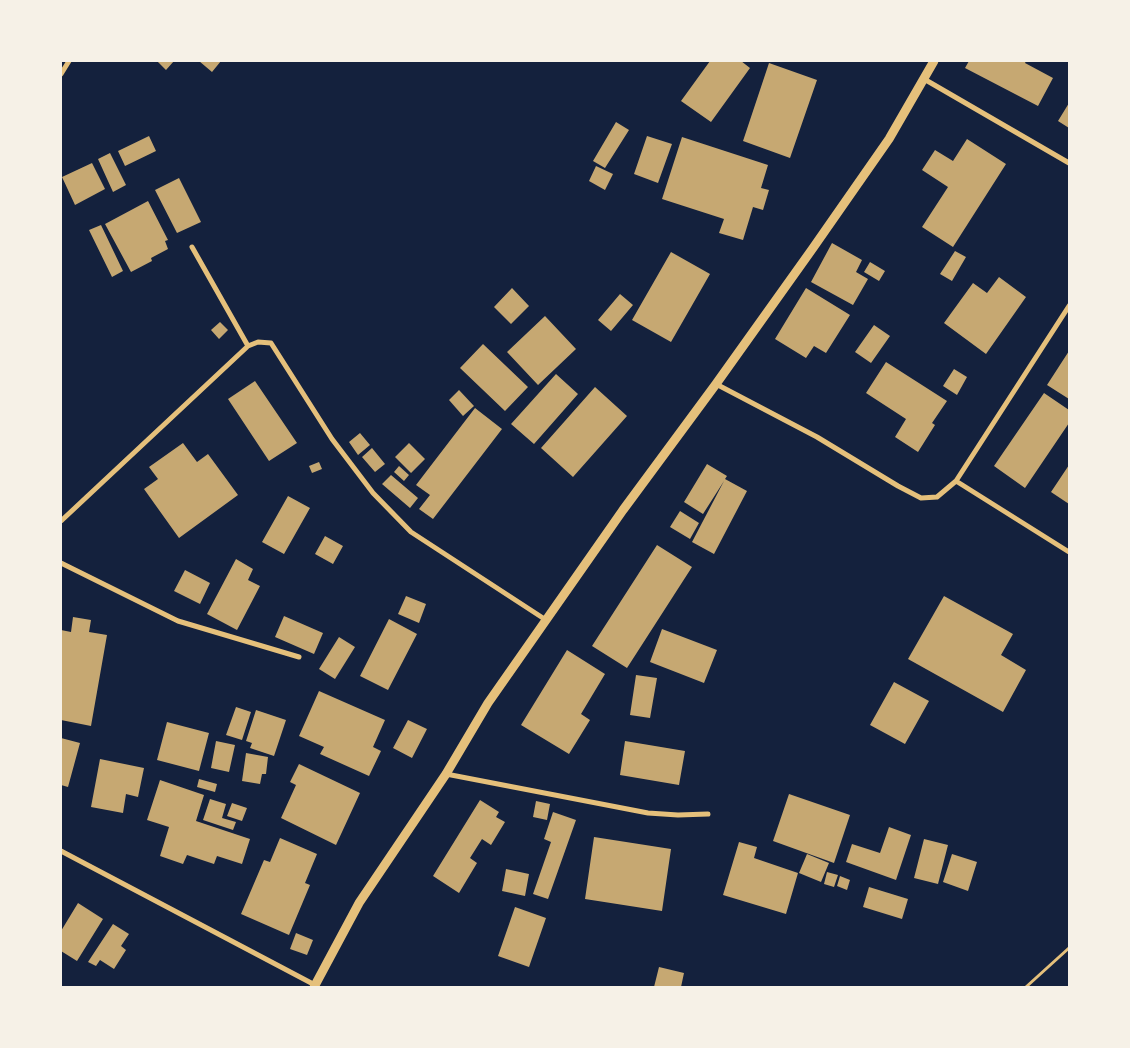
<!DOCTYPE html>
<style>
body{margin:0}
#map{position:relative;width:1130px;height:1048px;overflow:hidden;background:#14213d;font-family:"PT Sans Narrow",sans-serif}
canvas{display:block}
.frame{position:absolute;inset:0;border:62px solid #f6f1e7;pointer-events:none}
</style>
<div id="map">
<canvas width="1130" height="1048"></canvas>
<div class="frame"></div>
</div>
<script>
const g = document.querySelector('canvas').getContext('2d');
g.lineJoin = 'round';
function paint(path, color) { g.fillStyle = color; g.fill(path, 'evenodd'); }
function strokePath(path, color, width, dash) { g.strokeStyle = color; g.lineWidth = width; g.lineCap = dash ? 'butt' : 'round'; g.setLineDash(dash || []); g.stroke(path); }
paint(new Path2D(`
 M157 61H174L166 70Z
 M199 61H221L212 72Z
 M710 61H741L750 68 711 122 681 101Z
 M969 61H1026L1025 63 1053 78 1038 106 965 68Z
 M769 63 817 80 790 158 743 141Z
 M1069 103V128L1058 121Z
 M616 122 629 130 605 168 593 161Z
 M149 136 156 151 125 166 118 151Z
 M647 136 672 144 658 183 634 174Z
 M682 137 768 165 761 188 769 190 763 210 753 207 743 240 719 233 724 219 662 199Z
 M967 139 1006 164 953 247 922 227 948 187 922 170 935 150 953 161Z
 M110 153 126 185 113 192 98 159Z
 M92 163 105 189 75 205 62 177Z
 M596 166 613 174 605 190 589 181Z
 M179 178 201 222 177 233 155 190Z
 M148 201 168 240 165 241 168 249 151 258 152 261 131 272 105 224Z
 M101 225 123 271 112 277 89 230Z
 M832 243 862 260 856 272 868 279 853 305 811 282Z
 M955 251 966 257 952 281 940 274Z
 M671 252 710 274 671 342 632 320Z
 M870 262 885 271 879 281 864 272Z
 M999 277 1026 297 986 354 944 323 973 283 987 293Z
 M512 288 529 306 511 324 494 307Z
 M806 288 850 315 826 353 814 346 806 358 775 339Z
 M620 294 633 305 611 331 598 320Z
 M545 316 576 349 538 385 507 352Z
 M220 322 228 330 219 339 211 330Z
 M874 325 890 336 871 363 855 352Z
 M483 344 528 387 505 411 460 368Z
 M1069 351V399L1047 385Z
 M886 362 947 401 932 423 935 425 918 452 895 437 906 419 866 393Z
 M954 369 967 377 957 395 943 386Z
 M556 374 578 394 534 444 511 424Z
 M255 381 297 443 269 461 228 399Z
 M595 387 627 416 573 477 541 448Z
 M459 390 474 406 463 416 449 400Z
 M1044 393 1069 410V423L1025 488 994 466Z
 M475 408 502 429 433 519 419 509 430 495 416 485Z
 M360 433 370 445 358 455 349 442Z
 M183 443 197 462 208 454 238 495 179 538 144 489 158 479 149 467Z
 M409 443 425 459 411 473 395 457Z
 M372 448 385 464 375 472 362 457Z
 M319 462 322 469 312 473 309 466Z
 M707 464 727 476 725 479 747 491 714 554 692 542 724 481 703 514 684 502Z
 M1069 465V504L1051 492Z
 M399 466 409 475 404 481 394 472Z
 M391 475 418 498 410 508 382 484Z
 M288 496 310 508 284 554 262 542Z
 M680 511 699 523 690 539 670 527Z
 M325 536 343 546 333 564 315 554Z
 M657 545 692 567 627 668 592 646Z
 M236 559 253 569 248 580 260 586 237 630 207 614Z
 M185 570 210 583 200 604 174 591Z
 M406 596 426 604 419 623 398 614Z
 M944 596 1013 634 1001 655 1026 670 1003 712 908 659Z
 M284 616 323 633 314 654 275 637Z
 M73 617 91 620 89 632 107 635 91 726 61 720V630L71 632Z
 M389 619 417 634 388 690 360 676Z
 M662 629 717 650 704 683 650 662Z
 M339 637 355 647 335 679 319 669Z
 M567 650 605 674 581 714 590 720 569 754 521 725Z
 M636 675 657 678 650 718 630 715Z
 M894 682 929 701 905 744 870 725Z
 M319 691 385 720 373 747 381 751 369 776 320 754 324 747 299 736Z
 M236 707 251 712 242 740 226 735Z
 M256 710 286 720 274 756 250 748 252 743 246 741Z
 M408 720 427 729 412 758 393 748Z
 M167 722 209 733 199 771 157 760Z
 M61 738 80 743 68 787 61 785Z
 M216 741 235 745 229 772 211 768Z
 M625 741 685 751 679 785 620 775Z
 M246 753 268 757 266 774H262L260 784 242 781Z
 M100 759 144 768 138 797 126 794 123 813 91 807Z
 M299 764 360 793 336 845 281 818 296 785 290 782Z
 M199 779 217 784 215 792 197 787Z
 M160 780 204 795 196 821 250 839 242 864 217 856 214 864 187 855 183 864 160 856 169 827 147 820Z
 M789 794 850 815 834 863 773 841Z
 M210 799 226 804 222 818 236 822 233 830 203 820Z
 M480 800 499 812 496 817 505 822 491 845 482 839 470 858 477 863 459 893 433 876Z
 M536 801 550 804 547 820 533 817Z
 M232 803 247 808 242 821 227 816Z
 M553 812 576 820 548 899 533 894 551 842 544 839Z
 M889 827 911 835 896 880 846 862 852 844 880 853Z
 M594 837 671 849 662 911 585 899Z
 M280 838 317 854 305 883 310 885 289 935 241 914 264 860 270 862Z
 M924 839 948 845 938 884 914 878Z
 M739 842 757 847 754 858 798 873 786 914 723 895Z
 M807 854 829 863 821 882 799 873Z
 M952 854 977 862 968 891 943 882Z
 M506 869 529 874 525 896 502 891Z
 M827 872 838 875 834 887 824 884Z
 M840 876 850 880 847 890 837 886Z
 M869 887 908 899 902 919 863 907Z
 M78 903 103 919 77 961 61 951V931Z
 M515 907 546 918 529 967 498 956Z
 M113 924 129 934 121 946 126 950 114 969 100 960 96 966 88 962Z
 M296 933 313 940 307 955 290 949Z
 M659 967 684 973 681 987H654Z`), '#c6a872');
strokePath(new Path2D(`
 M1026 987 1069 948`), '#e5c07b', 3);
strokePath(new Path2D(`
 M61 74 69 61
 M924 79 1069 163
 M192 247 248 346
 M716 384 817 437 898 486 921 498 937 497 956 481 1069 552
 M956 481 1069 306
 M61 521 248 346 258 342 271 343 332 439 373 493 411 532 546 620
 M61 563 178 621 299 657
 M446 774 648 813 678 815 708 814
 M61 851 315 985`), '#e5c07b', 5);
strokePath(new Path2D(`
 M314 987 359 903 446 774 488 703 623 510 716 384 813 248 889 139 934 61`), '#e5c07b', 9);
</script>
